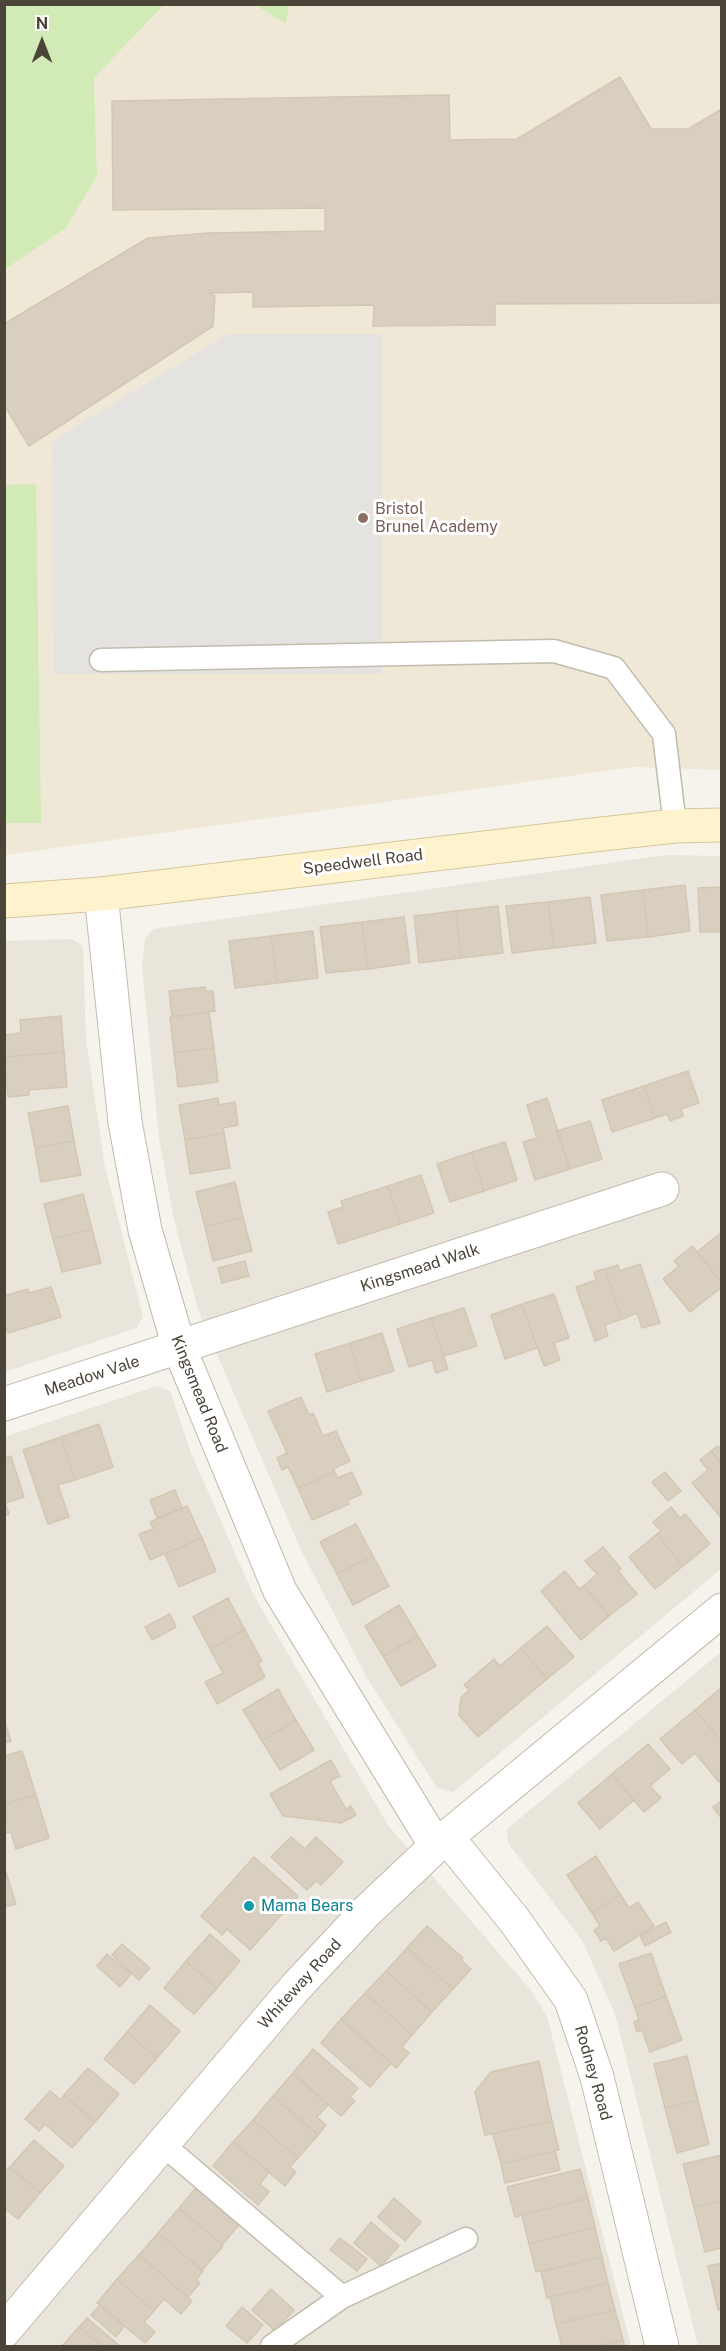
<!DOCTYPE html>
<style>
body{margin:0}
#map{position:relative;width:726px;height:2351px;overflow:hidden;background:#f6f3ec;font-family:"Public Sans",sans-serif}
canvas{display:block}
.frame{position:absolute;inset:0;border:6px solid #4b4439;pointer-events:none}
.north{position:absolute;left:12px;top:12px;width:60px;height:60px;-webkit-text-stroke:4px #fff;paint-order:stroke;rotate:0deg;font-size:16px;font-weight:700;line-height:24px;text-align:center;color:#4b4439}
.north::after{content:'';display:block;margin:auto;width:21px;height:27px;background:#4b4439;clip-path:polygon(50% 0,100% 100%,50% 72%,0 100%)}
</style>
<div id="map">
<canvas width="726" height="2351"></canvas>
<div class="frame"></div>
<div class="north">N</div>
</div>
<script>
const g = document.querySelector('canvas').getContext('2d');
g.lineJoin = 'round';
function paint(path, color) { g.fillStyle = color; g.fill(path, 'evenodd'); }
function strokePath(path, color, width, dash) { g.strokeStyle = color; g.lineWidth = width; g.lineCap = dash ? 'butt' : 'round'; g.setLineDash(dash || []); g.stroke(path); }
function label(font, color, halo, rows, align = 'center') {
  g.font = font + ' "Public Sans",sans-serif'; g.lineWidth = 6; g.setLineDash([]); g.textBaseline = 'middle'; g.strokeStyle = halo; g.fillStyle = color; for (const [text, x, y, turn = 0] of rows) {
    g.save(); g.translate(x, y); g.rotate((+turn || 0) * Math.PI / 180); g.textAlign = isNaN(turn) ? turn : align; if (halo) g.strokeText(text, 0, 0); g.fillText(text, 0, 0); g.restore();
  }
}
paint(new Path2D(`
 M665 855 721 856V1569L453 1792 437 1788 367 1678 300 1548 198 1310 174 1220 159 1138 142 967 145 938 154 929Z
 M72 939 83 946 86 1040 105 1167 143 1316 137 1328 5 1372 4 941Z
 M157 1386 170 1391 191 1453 253 1594 388 1825 530 1989 547 2016 631 2346H5L4 1437Z
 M721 1652V2346H698L615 2014 583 1942 508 1843 507 1829Z`), '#eae5da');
paint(new Path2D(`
 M289 4 721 5V770L634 767 5 855 4 269 66 228 97 176 94 78 164 5H255L286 24Z`), '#efe8d6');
paint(new Path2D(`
 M5 4 164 5 94 78 97 176 66 228 5 269Z
 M255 5H289L286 24Z
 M36 484 41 823H5V485Z`), '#d2eab5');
paint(new Path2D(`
 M228 334H382V674H53L52 441Z`), '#e5e3e0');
const building = new Path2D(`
 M620 77 651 129H688L722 109V303L495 304V325L373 326 374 305 253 307V292L209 293 215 296 213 326 29 446 4 405V324L148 238 208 233 325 231V208L113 210 112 101 449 95 450 140 517 139Z
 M685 885 690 931 648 937 643 890Z
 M722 887V932H700L698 888Z
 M643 890 648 937 607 941 601 895Z
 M590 897 596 943 554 948 548 902Z
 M548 902 554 948 512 953 506 906Z
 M498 906 503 953 461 958 456 911Z
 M456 911 461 958 419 963 414 916Z
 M404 917 410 963 368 969 362 922Z
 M362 922 368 969 326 973 320 927Z
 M313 931 318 978 277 983 271 936Z
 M271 936 277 983 235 988 229 941Z
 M205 987 206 991H213L215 1011 172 1017 169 991Z
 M209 1012 214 1048 174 1053 170 1017Z
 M61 1016 64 1052 4 1057V1035L21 1033 20 1020Z
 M214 1048 218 1082 178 1087 174 1053Z
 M64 1052 67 1087 29 1090V1095L8 1097 4 1057Z
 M688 1071 699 1103 681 1109 683 1116 670 1121 667 1114 655 1118 644 1086Z
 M644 1086 655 1118 612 1132 602 1100Z
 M218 1098 219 1105 235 1102 238 1125 223 1128 224 1133 185 1140 179 1105Z
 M547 1098 570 1169 535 1180 523 1142 537 1138 527 1105Z
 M68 1106 74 1141 35 1148 28 1113Z
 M590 1121 602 1159 570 1169 557 1131Z
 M224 1133 230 1168 190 1174 185 1140Z
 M74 1141 81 1175 41 1182 35 1148Z
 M505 1142 517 1180 484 1191 472 1152Z
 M472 1152 484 1191 450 1202 437 1164Z
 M421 1175 434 1213 400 1224 388 1186Z
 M235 1182 243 1217 205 1227 196 1192Z
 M388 1186 400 1224 338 1244 328 1212 343 1207 341 1201Z
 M83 1194 92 1229 53 1239 44 1204Z
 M243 1217 252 1251 213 1261 205 1227Z
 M92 1229 101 1263 62 1272 53 1239Z
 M722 1232V1283L697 1252Z
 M692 1246 722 1283V1287L690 1312 663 1279 679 1266 674 1261Z
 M245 1261 249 1276 222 1283 218 1268Z
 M640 1264 660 1323 642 1328 637 1313 622 1319 605 1269 618 1265 620 1271Z
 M605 1269 622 1319 605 1325 608 1336 595 1341 576 1287 596 1280 594 1272Z
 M51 1287 61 1317 8 1333 4 1323V1296L28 1289 29 1293Z
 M554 1294 569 1338 554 1343 560 1360 544 1366 522 1304Z
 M522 1304 537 1348 505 1359 491 1315Z
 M464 1308 477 1346 444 1356 431 1318Z
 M431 1318 448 1369 436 1373 432 1360 409 1367 397 1329Z
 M382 1333 394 1371 361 1381 350 1343Z
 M350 1343 361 1381 327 1392 315 1354Z
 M301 1397 309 1415 313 1413 323 1436 336 1431 350 1461 333 1469 335 1472 298 1488 288 1467 282 1470 277 1458 287 1453 268 1411Z
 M99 1424 113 1467 75 1480 61 1437Z
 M61 1437 75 1480 58 1485 69 1517 48 1524 23 1450Z
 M718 1446 722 1450V1464L711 1451Z
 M711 1451 722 1464V1519L692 1483 708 1470 700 1460Z
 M11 1456 24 1497 5 1503 9 1514 4 1516V1458Z
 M335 1472 337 1478 352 1472 362 1494 348 1500 349 1504 312 1520 298 1488Z
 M665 1472 681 1491 668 1501 652 1482Z
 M175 1490 182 1508 157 1518 150 1500Z
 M187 1506 202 1538 150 1560 139 1534 153 1529 150 1522Z
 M671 1507 680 1518 685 1514 710 1544 683 1566 657 1534 661 1531 653 1522Z
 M356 1524 373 1556 337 1574 320 1542Z
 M657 1534 683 1566 655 1589 629 1557Z
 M202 1538 216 1571 179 1587 165 1554Z
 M603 1547 621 1569 618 1571 637 1594 609 1616 584 1586 597 1574 585 1561Z
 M373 1556 389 1586 353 1605 337 1574Z
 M565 1571 579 1589 584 1586 609 1616 581 1640 541 1591Z
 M228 1598 245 1630 210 1649 193 1617Z
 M399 1605 418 1636 383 1656 365 1626Z
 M170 1614 176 1627 152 1640 145 1627Z
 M547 1626 574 1657 547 1679 521 1648Z
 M245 1630 262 1661 258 1663 265 1677 217 1704 205 1682 223 1673 210 1649Z
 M418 1636 436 1666 401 1686 383 1656Z
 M521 1648 547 1679 478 1737 459 1715 461 1698 469 1690 464 1685 494 1659 500 1666Z
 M722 1687V1732L717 1736 695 1710Z
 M278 1689 296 1720 262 1741 243 1710Z
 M695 1710 722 1741V1779L719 1782 695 1753 682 1764 660 1739Z
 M4 1719 11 1741 4 1743Z
 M296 1720 314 1750 280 1770 262 1741Z
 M648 1744 670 1769 650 1786 661 1798 644 1812 612 1774Z
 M22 1751 36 1795 4 1804V1756Z
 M331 1760 340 1776 330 1781 346 1809 351 1806 356 1815 341 1823 283 1816 270 1794Z
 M612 1774 634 1800 600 1829 578 1803Z
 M36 1795 49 1838 16 1849 11 1832 6 1833 4 1828V1818L7 1817 4 1804Z
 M722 1800V1819L713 1807Z
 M291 1837 305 1849 316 1837 343 1862 321 1885 316 1881 307 1890 271 1857Z
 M596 1856 620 1894 592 1913 567 1875Z
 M254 1857 298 1896 250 1950 227 1929 222 1935 201 1916Z
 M6 1872 16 1904 4 1907V1873Z
 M620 1894 629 1908 638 1902 654 1926 614 1951 606 1938 601 1941 594 1930 600 1926 592 1913Z
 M666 1922 671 1932 645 1946 640 1936Z
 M427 1926 463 1958 461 1960 471 1969 453 1989 407 1948Z
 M210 1934 240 1961 217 1988 186 1961Z
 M122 1944 150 1968 139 1980 112 1955Z
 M407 1948 453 1989 432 2012 386 1971Z
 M651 1953 666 1996 635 2008 619 1964Z
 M107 1954 131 1974 120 1987 97 1966Z
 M186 1961 217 1988 194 2014 164 1988Z
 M386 1971 432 2012 412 2035 365 1993Z
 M365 1993 412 2035 402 2047 409 2053 396 2068 341 2019Z
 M666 1996 682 2040 650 2052 642 2030 637 2032 634 2022 639 2020 635 2008Z
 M150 2005 180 2031 157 2058 127 2032Z
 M341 2019 391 2063 370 2087 321 2043Z
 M127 2032 157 2058 134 2084 104 2059Z
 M313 2049 358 2088 350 2097 355 2101 341 2116 293 2073Z
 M687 2056 698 2100 665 2108 654 2064Z
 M539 2061 552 2121 485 2135 475 2092 491 2072Z
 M88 2068 119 2094 95 2122 64 2095Z
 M293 2073 328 2105 317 2117 326 2125 318 2135 273 2096Z
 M50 2091 61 2100 64 2095 95 2122 72 2148 45 2124 39 2131 25 2119Z
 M273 2096 318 2135 298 2158 253 2120Z
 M698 2100 709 2144 677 2153 665 2108Z
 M253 2120 298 2158 290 2167 296 2172 285 2186 233 2142Z
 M552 2121 559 2150 501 2164 493 2134Z
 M34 2140 64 2166 40 2193 10 2167Z
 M233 2142 269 2172 260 2184 269 2192 258 2205 213 2166Z
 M555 2151 560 2170 505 2183 501 2164Z
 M722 2155V2201L694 2207 683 2164Z
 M10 2167 40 2193 18 2219 4 2208V2173Z
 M580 2169 588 2198 515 2217 507 2187Z
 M200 2183 243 2220 222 2245 179 2208Z
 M394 2198 421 2222 405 2241 378 2217Z
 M588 2198 595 2227 529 2244 522 2215Z
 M722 2201V2248L705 2252 694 2207Z
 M179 2208 223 2246 202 2270 158 2233Z
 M371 2222 399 2246 381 2266 354 2243Z
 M595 2227 602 2257 536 2272 529 2244Z
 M158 2233 203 2271 196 2280 200 2283 188 2297 139 2255Z
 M340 2238 367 2259 357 2271 330 2250Z
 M139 2255 192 2301 181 2314 164 2299 154 2311 117 2279Z
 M602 2257 608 2283 547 2298 541 2272Z
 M722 2263V2309L718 2310 708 2266Z
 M117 2279 154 2311 144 2322 155 2332 145 2343 97 2303Z
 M608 2283 615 2310 556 2324 550 2297Z
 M271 2289 294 2310 275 2331 252 2310Z
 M100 2305 124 2326 116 2337 91 2315Z
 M242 2307 263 2325 247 2343 226 2326Z
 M615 2310 623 2340 598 2346H562L556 2324Z
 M87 2318 120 2346H102L79 2327Z
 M79 2327 102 2346H62Z
 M623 2340 625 2346H598Z`);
paint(building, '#d8cfc1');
strokePath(building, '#d3c7b4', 1.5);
const lane = new Path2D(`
 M101 660 554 651 614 668 664 734 675 826
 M161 2143 342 2297
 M272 2346 342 2297 466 2239`);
const street = new Path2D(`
 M101 894 125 1122 145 1230 179 1347 280 1591 436 1846
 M4 1404 662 1189
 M447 1837 515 1921 571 2000 597 2077 662 2346
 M4 2331 295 1988 365 1913 436 1846 722 1610`);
const secondary = new Path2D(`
 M4 901 101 894 593 835 675 826 722 825`);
strokePath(lane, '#c2bbae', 25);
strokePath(street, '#c2bbae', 35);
strokePath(secondary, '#d6c79b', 35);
strokePath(lane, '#fff', 22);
strokePath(street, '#fff', 33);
strokePath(secondary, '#fff3cd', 33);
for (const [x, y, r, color] of [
 [363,518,6,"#8d6e63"],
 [249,1906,6,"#0f9aa8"]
]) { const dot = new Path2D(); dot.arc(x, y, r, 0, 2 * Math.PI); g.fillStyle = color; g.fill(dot); strokePath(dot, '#fff', 2); }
label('16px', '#785e54', '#fff', [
 ["Bristol",375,509],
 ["Brunel Academy",375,527]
], 'left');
label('16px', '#4b4439', '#fff', [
 ["Speedwell Road",363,862,-7],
 ["Kingsmead Walk",420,1268,-18],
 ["Meadow Vale",92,1376,-18],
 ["Kingsmead Road",199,1394,68],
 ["Whiteway Road",300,1984,-48],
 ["Rodney Road",593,2073,74]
]);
label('16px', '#0d838f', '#fff', [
 ["Mama Bears",261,1906]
], 'left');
</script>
